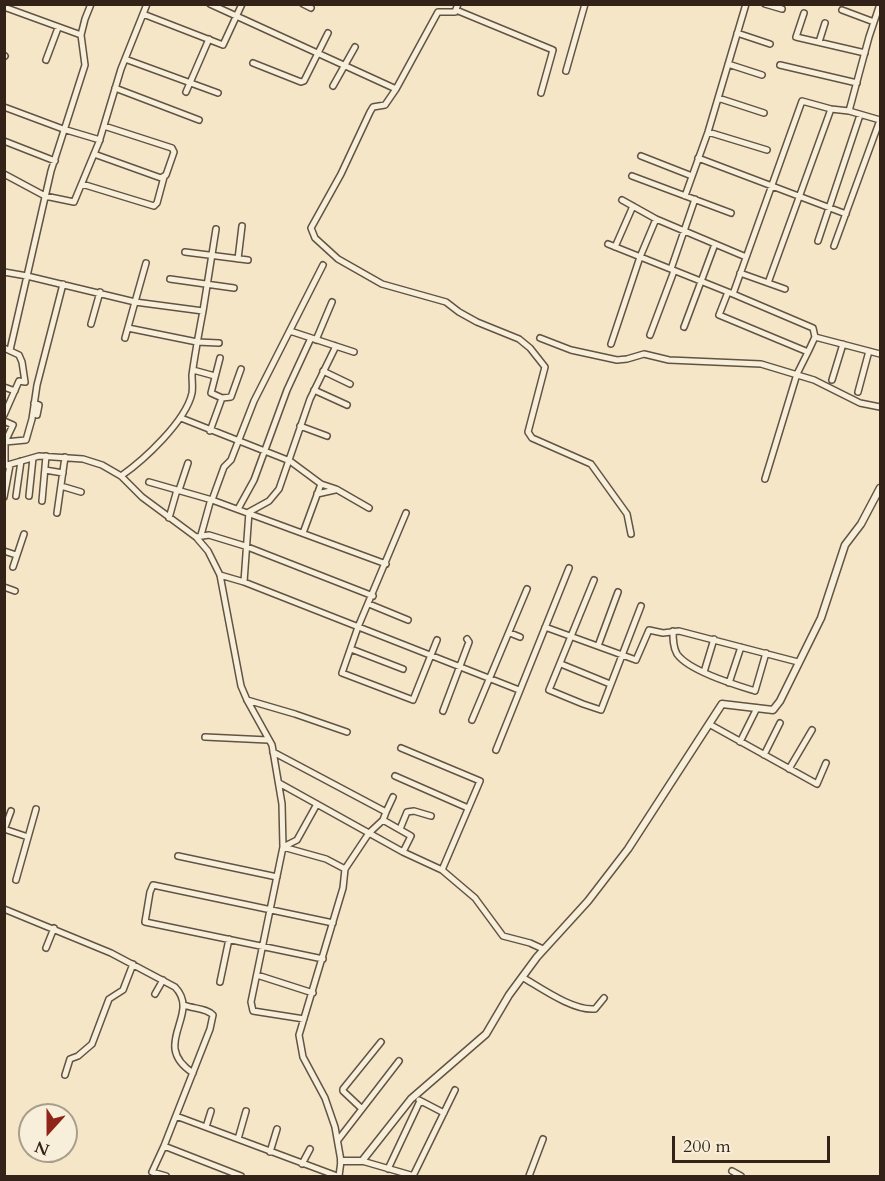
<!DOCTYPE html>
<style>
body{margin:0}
#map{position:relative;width:885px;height:1181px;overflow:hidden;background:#f4e6c6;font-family:Cardo,serif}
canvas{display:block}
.frame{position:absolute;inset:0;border:6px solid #322218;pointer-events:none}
.north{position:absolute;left:18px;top:1103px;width:60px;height:60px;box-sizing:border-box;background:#f8efda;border:2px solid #a99d8c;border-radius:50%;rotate:201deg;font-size:16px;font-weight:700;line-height:24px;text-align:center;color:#322218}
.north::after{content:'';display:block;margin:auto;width:21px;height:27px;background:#8f2418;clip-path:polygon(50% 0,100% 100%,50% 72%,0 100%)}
.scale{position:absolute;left:672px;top:1136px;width:158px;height:27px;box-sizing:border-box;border:3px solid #322218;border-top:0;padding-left:8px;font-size:18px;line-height:21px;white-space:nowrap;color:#322218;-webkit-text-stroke:4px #f8efda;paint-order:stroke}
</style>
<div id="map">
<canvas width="885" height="1181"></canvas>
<div class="frame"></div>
<div class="north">N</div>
<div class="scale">200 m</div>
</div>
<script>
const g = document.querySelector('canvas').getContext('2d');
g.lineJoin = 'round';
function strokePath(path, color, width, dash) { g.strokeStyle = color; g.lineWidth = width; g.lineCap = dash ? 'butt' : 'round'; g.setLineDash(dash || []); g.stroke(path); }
const minor = new Path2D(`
 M210 4 396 89 438 12H455L458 4
 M303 4 311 8
 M765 4 782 9
 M4 7 81 35
 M456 10 553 50 541 93
 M842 10 874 22
 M804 13 796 37 865 53
 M143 14 223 45 242 4
 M737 33 770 44
 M819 42 825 23
 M4 57 5 56
 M125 59 218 93
 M46 60 58 28
 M253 63 301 82 304 81 328 33
 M728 64 762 75
 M780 65 857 83
 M566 71 585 4
 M333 86 355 47
 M115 88 199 120
 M396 89 385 105 373 107 370 112 341 174 311 228 315 238 338 259 382 284 446 302 459 312 477 322 519 339 530 348 545 367 528 432 532 438 591 464 627 514 631 534
 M186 92 209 39
 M718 98 764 113
 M4 107 63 129 100 140
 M708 132 767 150
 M4 141 55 161
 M94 154 161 178 166 175 174 152 172 148 104 126
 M641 156 692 176
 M698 158 846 214
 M4 174 45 196 74 202 99 142 121 69 147 4
 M632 176 731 213
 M82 184 154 206 157 203 164 177
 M685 196 708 132 746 4
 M622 200 656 219 746 257
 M818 241 860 115
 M608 244 733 294 802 101 831 109 849 111 869 37 880 4
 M834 246 880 120 849 111
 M615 247 633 206
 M185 252 248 260
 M238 259 242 226
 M671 269 695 199
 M4 272 27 276 51 171 85 65 81 35 85 19 91 4
 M740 273 785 289
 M170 279 234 288
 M768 283 831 109
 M728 292 719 315 808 352 815 337 813 328 733 294
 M135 302 146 263
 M203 311 216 229
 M91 324 100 292
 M684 327 715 244
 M128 328 197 342 219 343
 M290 331 354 352
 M650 335 674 271
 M815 337 880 354
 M125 338 135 302
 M540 338 571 350 617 360 627 359 644 354 669 360 761 364 814 380 860 403 880 407
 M316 340 332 302
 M611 344 640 257 656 219
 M4 348 19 355 22 362 25 382 19 381 4 415
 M10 350 27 276 135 302 203 311C199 332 195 354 192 375 192 381 193 387 192 393 186 421 144 460 121 476
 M220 358 211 393 222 398 231 397 241 369
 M193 370 215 376
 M323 371 350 384
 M832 380 843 344
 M4 387 15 391
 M314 390 347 405
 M858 392 869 351
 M34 403 39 405 37 415
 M181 418 290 461 321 484 336 489 369 508
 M4 421 13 425 5 442
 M300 426 327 436
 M210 431 222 398
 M4 466 39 456 83 459 102 465 121 476 142 497 196 537 208 551 220 575 241 686 247 700 272 745 282 804 283 847 326 859 345 869 343 888 299 1035 303 1057 325 1098 335 1127 341 1161 339 1176
 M5 466V442L26 440 32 419 37 385 63 284
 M45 470 63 473
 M765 479 797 374 808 352
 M149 482 212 500 386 564
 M61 486 81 492
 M179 490 188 463
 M317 494 335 490
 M16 496 21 461
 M29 496 33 458
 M4 497 10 465
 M212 500 224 467 231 460 254 401 323 265
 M42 501 46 456
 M238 509 254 480 287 390 311 338
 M57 513 65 457
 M406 513 358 627 342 673 413 700 437 640
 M169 518 177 490
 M303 533 321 484
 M201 535 211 499
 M196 537 209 535 245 546 373 596
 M4 551 16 555
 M13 567 24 534
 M220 575 244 582 519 690
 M594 580 549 690 583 704 601 710 641 606
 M244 582 249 512 269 501 279 489 310 399 336 346
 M4 587 15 591
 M369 604 408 620
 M545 627 636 660 649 630 663 633 679 631 798 662
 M673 631C673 639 673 647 677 654 689 671 736 685 755 691L766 653
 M510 633 520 637
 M598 646 618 592
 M351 649 403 669
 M561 664 610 684
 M704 672 714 639
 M729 683 741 647
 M247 700 295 714 347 732
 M443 711 469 642 467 639
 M472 720 527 589
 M709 724 817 784 826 763
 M205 737 268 740
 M740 742 757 708
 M496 750 569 568
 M273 752 386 812 383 820 411 836 403 852
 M764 755 780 723
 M789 769 812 730
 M395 776 468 808
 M279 783 403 852 442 870 480 781 401 748
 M386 812 393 797
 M4 829 28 837
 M400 829 407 812 414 811 431 816
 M4 830 11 811
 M178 856 277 877
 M345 869 369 833 383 820
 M442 870 475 898 503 936 530 943 543 949
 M16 880 36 809
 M4 909 111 953 175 987C202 1015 149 1044 193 1073
 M46 948 54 928
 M323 959 145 922 150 892 153 885 333 923
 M257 975 313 993
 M522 977C541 988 573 1011 595 1009L604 998
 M220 982 229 939
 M155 994 163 980
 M184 1005C194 1009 206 1008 213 1015L210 1029 164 1146 241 1176
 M304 1019 253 1011 251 1002 283 847 297 840 317 804
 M65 1075 70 1059 78 1056 92 1044 109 999 123 990 133 964
 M419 1100 444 1113
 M361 1108 343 1091V1089L381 1042
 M176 1116 337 1176
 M206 1127 211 1111
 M238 1139 246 1111
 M338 1140 399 1061
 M164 1146 152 1172 166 1176
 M270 1152 277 1129
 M362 1161 414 1176
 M302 1164 310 1149
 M388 1169 420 1101
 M732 1171 741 1176
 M413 1176 455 1090
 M529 1176 543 1139`);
const tertiary = new Path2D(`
 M341 1161H362L411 1099 486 1034 509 995 537 957 588 901 628 849 722 704 773 710 780 701 821 618 845 545 861 524 880 488`);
strokePath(minor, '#625344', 8);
strokePath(tertiary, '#625344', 9);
strokePath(minor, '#f8efda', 5);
strokePath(tertiary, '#f8efda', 6);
</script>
